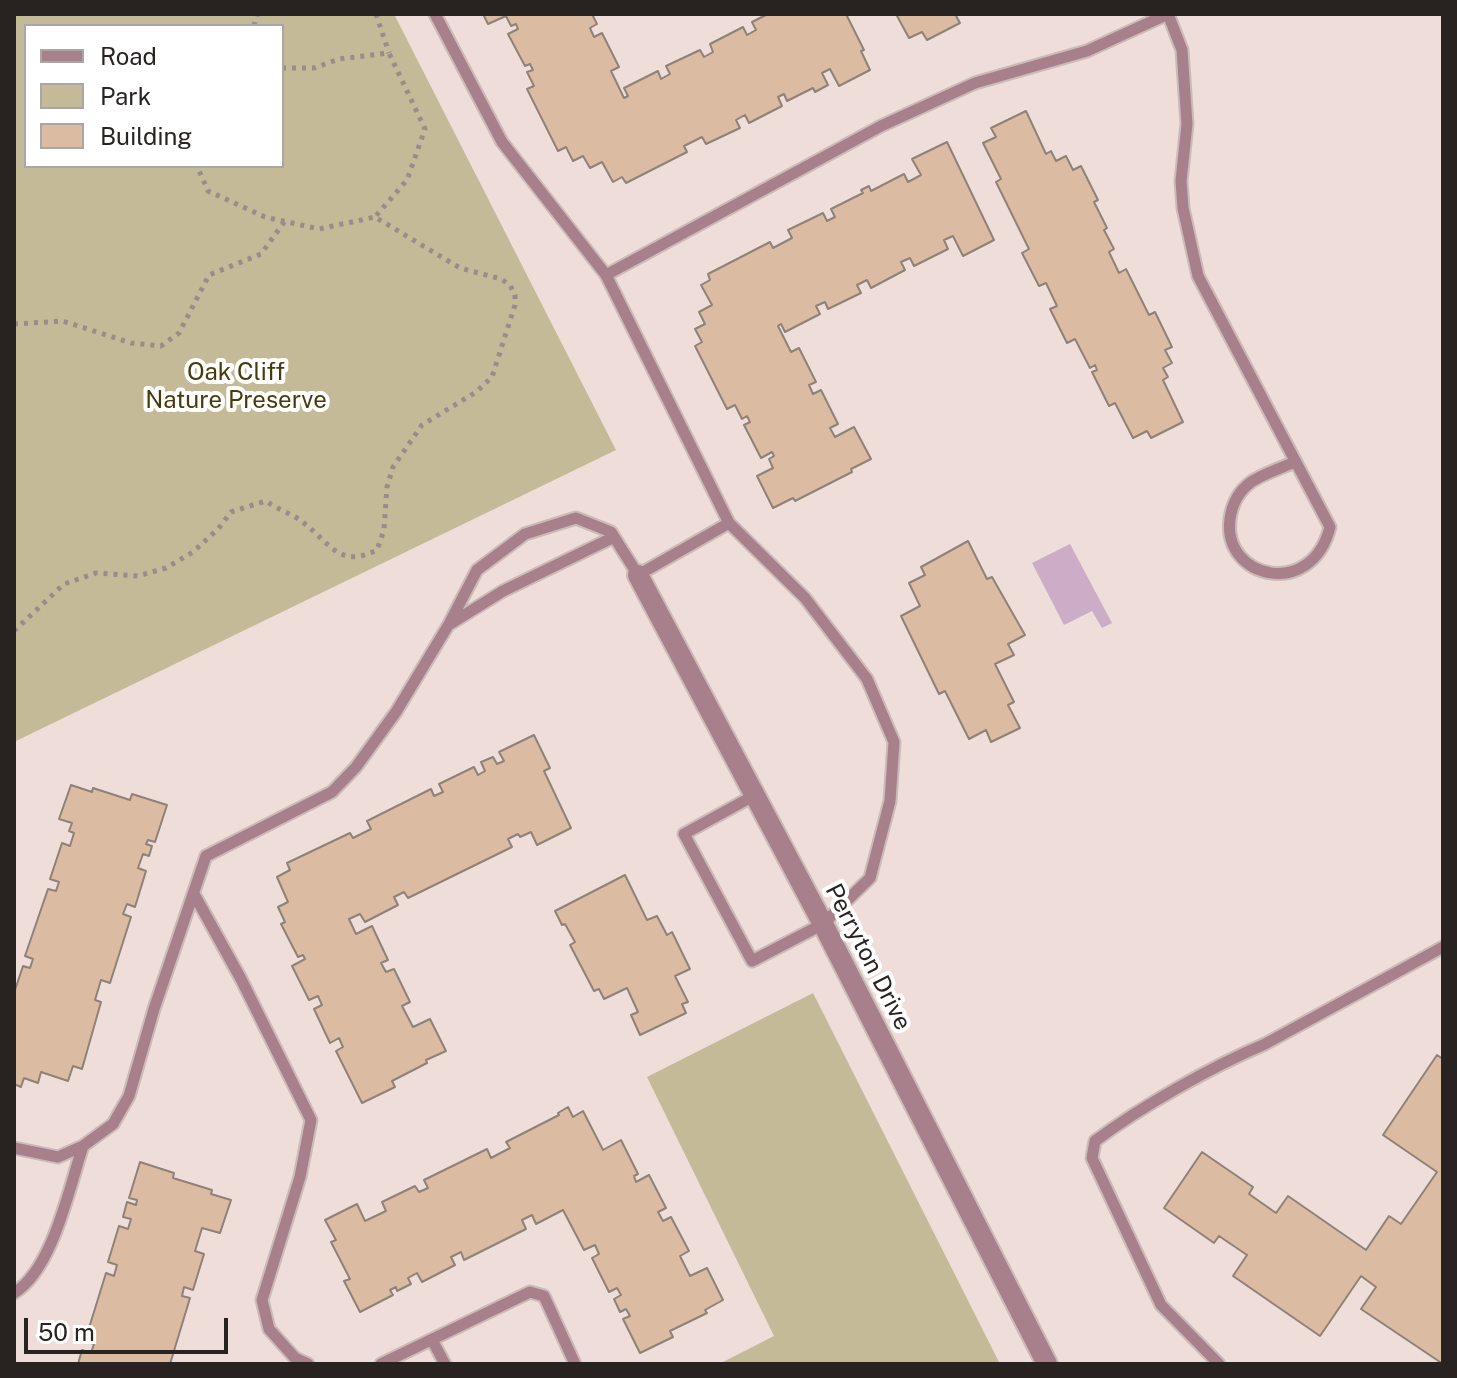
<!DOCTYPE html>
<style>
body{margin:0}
#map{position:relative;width:1457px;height:1378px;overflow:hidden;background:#efddd9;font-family:"Public Sans",sans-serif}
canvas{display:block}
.frame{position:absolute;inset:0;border:16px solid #282221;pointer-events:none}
.legend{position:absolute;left:24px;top:24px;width:260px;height:144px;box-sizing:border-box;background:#fff;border:2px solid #a9a7a6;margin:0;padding:10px 14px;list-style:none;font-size:24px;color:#282221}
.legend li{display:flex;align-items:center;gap:16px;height:40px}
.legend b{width:40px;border:2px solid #a9a7a6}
.scale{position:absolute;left:24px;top:1318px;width:204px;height:36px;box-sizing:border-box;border:4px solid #282221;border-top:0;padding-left:10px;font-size:24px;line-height:28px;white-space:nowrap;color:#282221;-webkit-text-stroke:6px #fff;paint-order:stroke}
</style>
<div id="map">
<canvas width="1457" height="1378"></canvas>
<div class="frame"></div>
<ul class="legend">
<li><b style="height:10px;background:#a7808b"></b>Road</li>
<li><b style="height:22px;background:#c5ba97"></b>Park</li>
<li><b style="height:22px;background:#dbbca2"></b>Building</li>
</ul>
<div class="scale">50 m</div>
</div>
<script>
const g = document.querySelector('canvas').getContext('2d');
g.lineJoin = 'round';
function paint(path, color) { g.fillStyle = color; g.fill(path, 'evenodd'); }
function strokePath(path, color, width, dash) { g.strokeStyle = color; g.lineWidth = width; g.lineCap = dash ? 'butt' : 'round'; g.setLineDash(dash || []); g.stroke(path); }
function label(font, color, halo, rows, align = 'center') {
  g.font = font + ' "Public Sans",sans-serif'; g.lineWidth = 8; g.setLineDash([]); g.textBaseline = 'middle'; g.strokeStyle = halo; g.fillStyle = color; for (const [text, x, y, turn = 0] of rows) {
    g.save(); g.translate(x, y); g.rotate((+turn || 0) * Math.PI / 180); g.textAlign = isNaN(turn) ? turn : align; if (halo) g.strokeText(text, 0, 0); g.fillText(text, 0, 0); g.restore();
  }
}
paint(new Path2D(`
 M14 14H394L616 450 14 742ZM26 26H282V166H26Z
 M813 993 1000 1364H719L774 1336 647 1077Z`), '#c5ba97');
paint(new Path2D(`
 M1070 544 1112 623 1102 628 1092 611 1064 625 1032 563Z`), '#ccadc8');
const building = new Path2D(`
 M483 14H592L597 24 590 28 594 37 602 33 619 67 611 71 624 98 628 96 624 88 658 71 661 79 670 74 666 66 700 50 704 57 713 52 710 44 743 27 747 35 756 30 752 22 768 14H846L864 50 861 51 870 70 839 86 830 69 822 73 828 85 815 92 813 88 787 101 784 94 778 97 782 106 749 123 745 115 736 120 740 128 706 144 702 137 684 146 687 152 626 183 622 177 613 182 602 162 590 168 583 156 573 161 566 147 558 151 527 89 534 86 527 72 533 70 530 64 525 66 508 34 518 29 516 24 511 26 506 16 488 24Z
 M896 14H955L960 23 927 40 922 32 909 38Z
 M1026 111 1046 154 1051 151 1056 161 1066 156 1073 170 1081 166 1098 200 1094 202 1107 228 1104 230 1114 249 1109 252 1119 273 1126 269 1149 315 1155 312 1172 347 1165 350 1172 363 1163 368 1168 377 1163 380 1183 422 1151 438 1147 431 1133 438 1115 403 1109 406 1092 372 1097 370 1095 365 1090 368 1075 339 1067 343 1050 309 1057 306 1046 283 1039 286 1022 253 1029 249 996 182 1001 179 983 143 996 137 991 128Z
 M947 142 994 240 963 256 953 236 944 240 948 249 914 266 910 258 901 262 905 270 871 288 867 280 857 285 861 293 828 309 825 302 816 306 820 314 785 332 781 324 778 326 791 352 799 348 816 382 809 385 813 394 821 390 838 424 830 428 835 437 854 427 871 459 851 469 852 472 795 501 793 498 773 508 757 476 773 468 769 459 774 456 772 452 761 458 744 425 750 422 747 416 742 419 735 405 727 409 695 346 702 342 695 329 705 324 699 312 712 305 701 285 710 280 708 274 770 242 773 248 792 238 788 230 823 213 827 221 835 217 831 209 863 193 861 190 869 186 871 191 904 174 908 182 921 175 912 159Z
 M968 541 987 579 992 577 1025 635 1008 644 1014 655 995 664 1014 702 1008 705 1020 728 991 742 986 730 969 739 945 691 939 694 901 616 920 606 909 583 925 575 921 567Z
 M534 735 550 768 544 771 571 828 537 845 531 832 520 837 518 834 508 839 512 847 408 898 404 892 394 897 398 905 365 922 360 914 349 919 356 934 372 926 388 960 381 963 386 972 394 969 410 1002 402 1006 413 1027 430 1019 446 1051 426 1060 427 1063 392 1081 395 1087 362 1103 336 1051 343 1047 339 1038 330 1043 314 1009 322 1005 318 996 309 1000 292 966 305 959 303 955 298 957 281 924 285 922 278 907 288 902 277 877 290 870 287 863 350 833 353 838 371 829 367 821 431 789 434 796 443 792 439 784 474 767 478 775 485 771 481 762 493 757 497 764 504 761 499 752Z
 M71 785 92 792 93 788 130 800 132 794 167 805 155 842 148 840 146 844 152 846 149 856 143 854 138 868 146 871 135 907 127 904 123 914 131 917 110 983 101 980 95 1000 101 1002 82 1069 73 1066 68 1081 41 1072 38 1083 24 1078 21 1087 14 1084V993L23 966 30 968 33 959 25 956 48 889 56 891 59 882 50 879 62 843 70 846 74 833 69 831 72 823 59 819Z
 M625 875 647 920 657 916 667 935 672 932 690 969 675 976 688 1002 682 1004 686 1013 640 1035 631 1015 638 1012 627 988 604 999 599 989 594 991 570 945 575 942 565 924 562 925 555 911Z
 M1437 1055 1443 1059V1364L1361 1309 1376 1287 1361 1276 1320 1336 1233 1276 1247 1255 1219 1236 1214 1243 1164 1208 1202 1152 1253 1187 1249 1194 1276 1213 1288 1196 1366 1250 1389 1216 1401 1224 1437 1172 1383 1135Z
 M568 1107 573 1117 583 1111 603 1150 621 1140 638 1174 634 1176 636 1182 649 1175 666 1208 658 1212 663 1221 671 1217 689 1251 680 1256 690 1276 707 1268 723 1300 705 1310 707 1313 670 1331 673 1337 640 1353 623 1319 630 1316 626 1309 620 1312 614 1299 621 1295 617 1288 609 1292 592 1258 599 1254 595 1245 584 1250 563 1210 536 1224 532 1215 522 1220 526 1229 464 1260 461 1252 451 1257 455 1265 422 1282 417 1273 408 1278 411 1284 397 1291 396 1287 390 1290 393 1295 360 1312 344 1281 350 1279 331 1242 336 1240 325 1220 357 1204 365 1221 386 1211 382 1202 415 1186 419 1192 428 1188 424 1180 487 1149 491 1158 510 1148 506 1142 559 1115 558 1113Z
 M140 1162 174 1173 173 1178 212 1190 211 1194 231 1200 220 1233 202 1228 195 1251 204 1254 193 1290 184 1287 182 1296 190 1298 170 1364H78L82 1350 91 1353 94 1344 85 1341 106 1273 114 1276 117 1265 108 1262 119 1226 128 1229 131 1219 123 1217 127 1202 136 1205 137 1200 129 1198Z`);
paint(building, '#dbbca2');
strokePath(building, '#8e8278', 2);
const lane = new Path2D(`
 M435 14 502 142 606 275 729 523
 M1168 14 1182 50 1187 124 1181 181 1183 208 1198 276 1330 527C1312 600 1222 579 1230 519 1232 504 1239 491 1251 482 1263 474 1281 468 1295 462
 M606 275 881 126 975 83 1087 51 1168 14
 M450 624 503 591 614 537
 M194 894 241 979 311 1120 300 1177 262 1300 269 1329 295 1358 308 1364
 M14 1148 58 1157 83 1146 113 1124 129 1096 154 1009 206 856 332 792 356 767 396 712 449 624 477 570 525 534 576 518 611 532 638 575 729 523 805 598 867 679 894 742 890 801 870 878 823 924 752 961 684 834 755 795
 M14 1293C53 1269 69 1188 83 1146
 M432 1340 445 1364
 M381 1364 530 1292 544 1296 575 1364
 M1219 1364 1161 1305 1092 1158 1095 1141C1142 1106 1211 1067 1265 1044L1443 947`);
const street = new Path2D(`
 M638 575 823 924 1047 1364`);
strokePath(lane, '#cbbbb8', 15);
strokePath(street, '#cbbbb8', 24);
strokePath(new Path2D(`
 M376 14 389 53
 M254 26 257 14
 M282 68H314L339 59 389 53 425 129 407 180 375 217
 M14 324 63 321 131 343 161 346 179 333 209 275 261 254 285 221
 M14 631 64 584 96 573 138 576 166 568 193 552 218 529 231 512 266 501C278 510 294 514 305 524 330 543 339 569 377 550L384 530 387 487 393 467 422 425 476 392 492 377 515 305V295L510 285 501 279 460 268 375 217 319 229 265 217 208 191 197 166`), '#998c89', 5, [4, 6]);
strokePath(lane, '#a7808b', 11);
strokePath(street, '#a7808b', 20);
label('24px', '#483a0c', '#fff', [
 ["Oak Cliff",236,373],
 ["Nature Preserve",236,401]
]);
label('24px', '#282221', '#fff', [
 ["Perryton Drive",868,957,63]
]);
</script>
